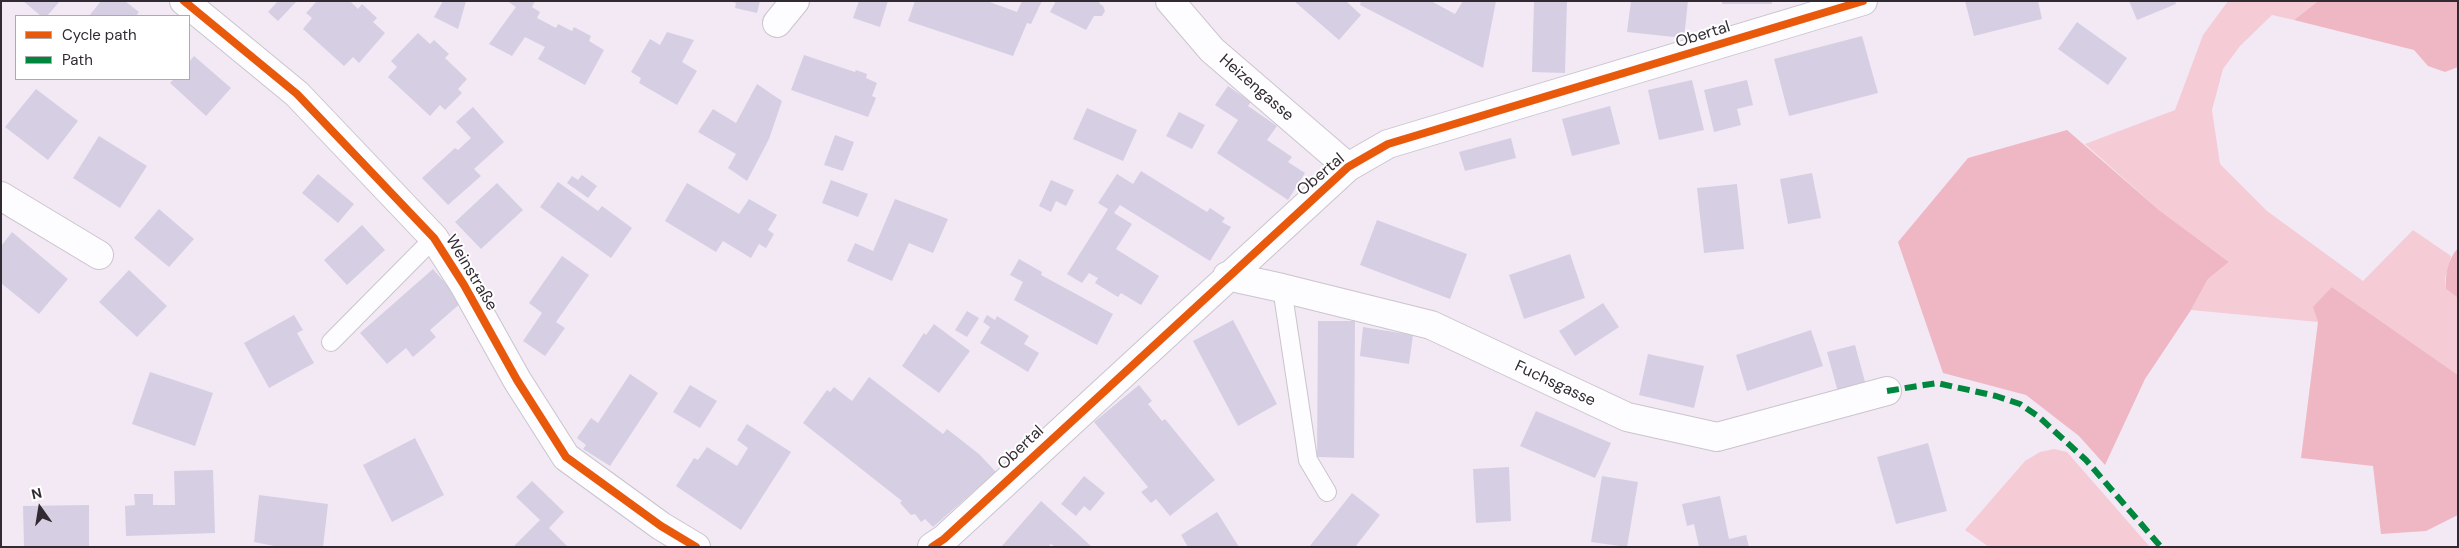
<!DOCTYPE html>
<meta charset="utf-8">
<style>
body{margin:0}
#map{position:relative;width:2459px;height:548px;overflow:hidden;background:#f2e9f5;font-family:"DM Sans",sans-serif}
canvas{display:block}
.frame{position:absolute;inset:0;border:2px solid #312a33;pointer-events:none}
.legend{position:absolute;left:15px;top:15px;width:175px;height:65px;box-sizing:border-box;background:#fff;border:1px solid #adaaad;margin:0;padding:6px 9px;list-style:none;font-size:15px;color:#312a33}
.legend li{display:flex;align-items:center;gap:10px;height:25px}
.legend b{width:25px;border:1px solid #adaaad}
.north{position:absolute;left:15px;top:483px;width:50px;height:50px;-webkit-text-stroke:4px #fff;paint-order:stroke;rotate:347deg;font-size:14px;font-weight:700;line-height:20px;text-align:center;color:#312a33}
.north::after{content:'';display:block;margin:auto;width:18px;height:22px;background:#312a33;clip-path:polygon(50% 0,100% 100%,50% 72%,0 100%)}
</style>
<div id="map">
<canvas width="2459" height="548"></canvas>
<div class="frame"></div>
<ul class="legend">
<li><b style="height:6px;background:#e8590c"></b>Cycle path</li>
<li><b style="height:6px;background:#00873e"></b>Path</li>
</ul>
<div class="north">N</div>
</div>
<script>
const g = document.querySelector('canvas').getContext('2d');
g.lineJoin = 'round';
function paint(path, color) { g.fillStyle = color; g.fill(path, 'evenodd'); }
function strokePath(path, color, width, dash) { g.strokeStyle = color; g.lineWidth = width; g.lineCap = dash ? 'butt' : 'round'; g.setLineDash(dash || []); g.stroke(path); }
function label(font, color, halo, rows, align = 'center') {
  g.font = font + ' "DM Sans",sans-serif'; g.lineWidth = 4; g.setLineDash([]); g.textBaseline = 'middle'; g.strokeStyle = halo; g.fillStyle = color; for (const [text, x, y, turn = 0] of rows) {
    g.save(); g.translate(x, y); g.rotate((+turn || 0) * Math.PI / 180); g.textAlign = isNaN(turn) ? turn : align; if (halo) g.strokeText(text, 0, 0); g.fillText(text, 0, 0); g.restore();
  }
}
paint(new Path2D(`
 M2228 1H2318L2294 20 2272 15 2240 46 2223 69 2212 110 2220 164 2267 211 2363 281 2413 230 2451 256 2445 279 2446 289 2458 298V375L2332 287 2318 322 2191 310 2208 279 2229 262 2159 210 2085 144 2175 110 2203 35Z
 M2054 449 2067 452 2150 547H1989L1965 530 2025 461 2040 452Z`), '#f5cbd6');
paint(new Path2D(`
 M2318 1H2458V67L2445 72 2428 66 2414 50 2294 20Z
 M2067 130 2159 210 2229 262 2208 279 2191 310 2145 379 2105 465 2079 436 2026 395 1943 373 1898 242 1968 158Z
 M2458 248V298L2446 289C2445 274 2448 259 2458 248Z
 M2332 287 2458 375V515L2426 531 2381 534 2373 466 2301 458 2318 322 2313 307Z`), '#efb7c4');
paint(new Path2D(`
 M23 1H60L47 16H41Z
 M101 1H125L139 12 136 16H89Z
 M278 1H297L278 21 268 12Z
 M317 1H350L358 9 362 4 377 18 373 22 385 33 359 63 353 57 344 66 303 29 312 18 306 13Z
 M443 1H466L458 29 434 17Z
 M507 1H535L532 7 540 12 537 18 556 28 558 24 572 31 574 27 591 36 589 41 604 50 585 85 538 59 545 47 525 37 512 56 489 44 516 7Z
 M760 1 757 13 735 8 736 3 733 2Z
 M859 1H888L880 27 853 18Z
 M915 1H987L1017 12 1022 1H1042L1031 24 1027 23 1013 56 908 21Z
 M1056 1H1100L1099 3 1103 6 1105 11 1102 16H1094L1086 30 1050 12Z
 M1294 1H1346L1361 15 1339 40Z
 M1361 1H1431L1455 14 1463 1H1496L1483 68 1360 5Z
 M1534 1H1567L1565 73 1532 72Z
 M1631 1H1688L1684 38 1627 32Z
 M1722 1H1772V4H1722Z
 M1965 1H2038L2042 19 1974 36Z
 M2129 1H2175L2176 4 2137 20Z
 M2077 22 2127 58 2108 85 2058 49Z
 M667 32 694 40 682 62 697 71 677 105 639 83 641 78 631 72 650 39 660 45Z
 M418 33 430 44 434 40 449 54 445 58 467 79 458 89 462 93 445 110 440 105 430 116 388 77 397 67 391 61Z
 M1862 36 1878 93 1789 116 1774 59Z
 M804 55 855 72 856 70 867 74 866 78 877 83 872 96 876 98 868 117 791 90Z
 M194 56 231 88 206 116 170 83 174 79H189V62Z
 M1692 80 1704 130 1659 140 1648 90Z
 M1747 80 1753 105 1737 109 1741 125 1714 132 1704 90Z
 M757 84 782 101 769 139 747 181 728 168 736 154 698 132 713 109 736 123Z
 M1228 86 1251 102 1248 106 1277 126 1267 140 1292 157 1288 162 1305 173 1288 200 1217 153 1238 120 1215 105Z
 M36 89 78 121 48 160 5 127Z
 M1610 106 1620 144 1572 156 1562 119Z
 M473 107 504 142 474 169 481 176 448 205 422 178 455 148 458 150 471 138 456 122Z
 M1087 108 1137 130 1123 161 1073 139Z
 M1179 112 1205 125 1192 149 1166 136Z
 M835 135 854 142 843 171 824 165Z
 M99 136 147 166 120 208 73 178Z
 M1511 138 1516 158 1465 171 1459 152Z
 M1141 171 1207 212 1210 208 1225 218 1222 222 1231 227 1210 261 1120 205 1114 213 1132 224 1116 249 1159 276 1141 305 1121 293 1118 297 1095 283 1098 278 1089 273 1082 283 1067 274 1108 209 1098 203 1117 174 1133 184Z
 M1812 173 1821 218 1788 224 1780 179Z
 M318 174 354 204 338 223 302 193Z
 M582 175 597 186 588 198 567 183 572 176 578 180Z
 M831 180 868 194 858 217 822 203Z
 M1051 180 1074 190 1066 206 1056 201 1051 212 1039 206Z
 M558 182 598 211 602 206 632 228 611 258 540 207Z
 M497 183 523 210 481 249 455 222Z
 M687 183 739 214 749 199 777 215 768 230 774 234 766 248 759 244 751 258 723 241 716 252 665 221Z
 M1737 184 1744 249 1704 253 1697 188Z
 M895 199 948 219 933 253 909 243 892 281 847 261 855 243 873 251Z
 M159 209 194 239 169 267 134 238Z
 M1377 220 1467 254 1450 299 1360 265Z
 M362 225 385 250 347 285 324 260Z
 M12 232 68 279 39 314 1 283V246Z
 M1570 254 1585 298 1524 319 1509 275Z
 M562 256 589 275 556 322 565 328 545 356 523 341 542 313 529 303Z
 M1019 259 1042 272 1041 275 1113 314 1097 345 1014 300 1023 282 1010 275Z
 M433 269 462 302 430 330 436 337 413 357 406 348 387 364 360 333Z
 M129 270 167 306 137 337 99 302Z
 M1603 303 1619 327 1575 356 1559 331Z
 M967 311 979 318 967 337 955 330Z
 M294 315 303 330 297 333 314 363 269 388 244 343Z
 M987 315 995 320 997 316 1029 336 1024 344 1039 353 1028 372 980 343 990 327 983 322Z
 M1233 320 1277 404 1238 426 1193 341Z
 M1318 321H1355L1354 458 1317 457Z
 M934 324 970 351 939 393 902 366 924 333 926 335Z
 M1363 327 1413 335 1409 364 1360 356Z
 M1811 330 1823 366 1747 391 1736 355Z
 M1855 345 1867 389 1839 396 1827 352Z
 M1648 354 1704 366 1694 408 1639 395Z
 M150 372 213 393 195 446 132 424Z
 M630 374 658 393 610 466 583 449 586 445 577 438 591 418 598 423Z
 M869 377 943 434 947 429 979 454 996 472 933 527 925 519 921 522 915 514 911 515 900 503 902 501 803 423 827 390 830 392 834 387 852 401Z
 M690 385 717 401 700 428 673 412Z
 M1139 385 1152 401 1148 404 1162 421 1165 419 1215 480 1170 516 1156 499 1151 503 1141 492 1148 487 1094 422Z
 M1536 411 1611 443 1595 478 1520 446Z
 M747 424 791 452 741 530 676 486 694 458 698 460 707 447 737 466 748 448 737 440Z
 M415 438 444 495 392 522 363 465Z
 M1928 443 1947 511 1896 524 1877 457Z
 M1509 467 1511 521 1476 523 1473 469Z
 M213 470 215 533 126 536 125 506 135 505 134 494H153V505H175L174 471Z
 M1084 476 1105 493 1090 511 1084 506 1076 516 1061 504Z
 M1602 476 1638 482 1627 547 1591 542Z
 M532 481 564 512 549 528 568 547H513L540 520 516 497Z
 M1352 493 1380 515 1355 547H1309Z
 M259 495 328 504 323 547H279L254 542Z
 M1720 496 1729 539 1746 535 1749 547H1699L1694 524 1687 526 1682 504Z
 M1041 501 1080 536 1092 547H1055L1051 544 1048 547H1001Z
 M89 505V547H24L23 506Z
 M1217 512 1239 547H1188L1181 535Z`), '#d6cfe4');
const service = new Path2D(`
 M1282 288 1308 460 1327 492
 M331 342 434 238`);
const minor = new Path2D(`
 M1170 1 1212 50 1348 167
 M777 23 795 1
 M1 196 99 255
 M1227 276 1282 288 1431 325 1627 417 1717 437 1887 391
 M932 547 944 539 1348 167 1388 144 1863 1`);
const tertiary = new Path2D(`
 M184 1 297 94 434 238 464 285 517 380 566 457 661 526 696 547`);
strokePath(service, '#cbc4cd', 20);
strokePath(minor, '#cbc4cd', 30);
strokePath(tertiary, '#cbc4cd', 30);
strokePath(service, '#fdfcfe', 18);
strokePath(minor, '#fdfcfe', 28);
strokePath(tertiary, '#fdfcfe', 28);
strokePath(new Path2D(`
 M1887 391 1937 383 1996 396 2020 404 2039 417 2086 460 2161 547`), '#00873e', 6, [12, 6]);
strokePath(new Path2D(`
 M184 1 297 94 434 238 464 285 517 380 566 457 661 526 696 547
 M932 547 944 539 1348 167 1388 144 1863 1`), '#e8590c', 8);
label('16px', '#312a33', '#fff', [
 ["Obertal",1703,35,-17],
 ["Heizengasse",1256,88,41],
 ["Obertal",1321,175,-40],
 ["Weinstraße",471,273,59],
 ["Fuchsgasse",1555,384,25],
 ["Obertal",1021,448,-43]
]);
</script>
